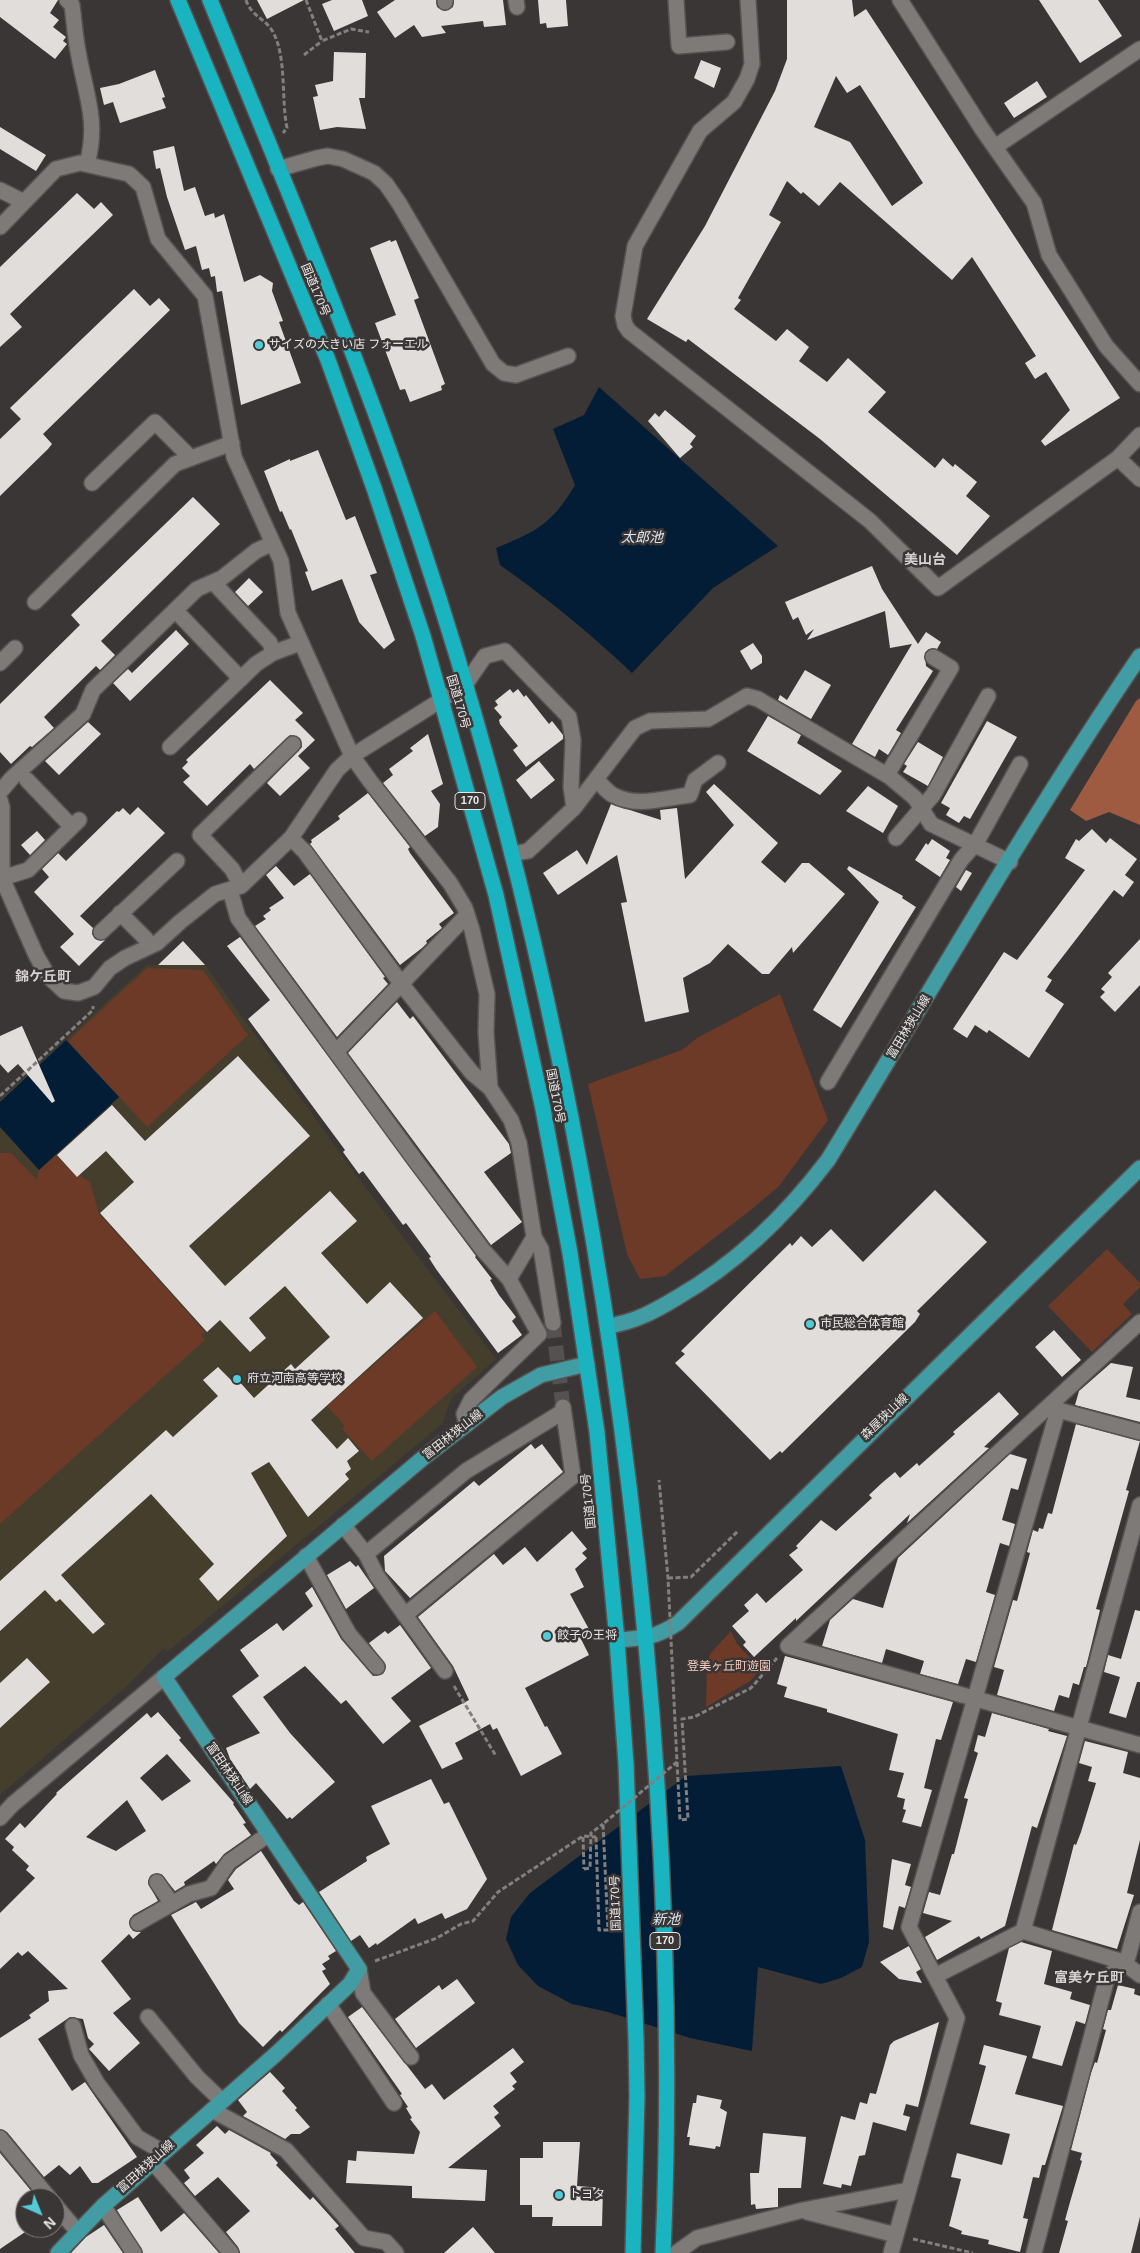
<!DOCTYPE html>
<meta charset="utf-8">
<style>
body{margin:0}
#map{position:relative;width:1140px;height:2253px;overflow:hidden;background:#3a3635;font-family:Arial,sans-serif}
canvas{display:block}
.north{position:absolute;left:15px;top:2188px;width:50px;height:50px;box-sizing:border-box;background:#3a3635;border:1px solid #807d7c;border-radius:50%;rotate:136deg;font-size:14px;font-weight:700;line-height:20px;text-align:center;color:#e9e7e6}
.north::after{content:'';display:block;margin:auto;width:18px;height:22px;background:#52cbd8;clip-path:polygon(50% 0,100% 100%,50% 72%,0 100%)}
</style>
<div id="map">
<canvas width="1140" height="2253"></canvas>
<div class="north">N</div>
</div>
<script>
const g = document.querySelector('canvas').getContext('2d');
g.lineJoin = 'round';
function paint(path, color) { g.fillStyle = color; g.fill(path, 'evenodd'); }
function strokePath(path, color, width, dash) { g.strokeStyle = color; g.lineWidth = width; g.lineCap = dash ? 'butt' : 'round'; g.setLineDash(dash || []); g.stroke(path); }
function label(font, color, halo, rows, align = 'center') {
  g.font = font + ' Arial,"Noto Sans JP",sans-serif'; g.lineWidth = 5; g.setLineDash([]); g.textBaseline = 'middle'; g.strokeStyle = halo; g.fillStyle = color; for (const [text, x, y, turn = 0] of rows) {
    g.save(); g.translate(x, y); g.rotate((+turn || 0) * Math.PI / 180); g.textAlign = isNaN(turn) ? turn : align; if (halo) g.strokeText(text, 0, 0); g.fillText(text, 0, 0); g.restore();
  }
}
paint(new Path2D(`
 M147 965H205L356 1175 496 1359 451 1399 442 1424 167 1652 163 1649 126 1687 0 1795V1100Z`), '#453e2d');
paint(new Path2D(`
 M147 968 203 970 248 1035 147 1127 68 1041Z
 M780 994 828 1120 779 1186 752 1209 665 1276 640 1279 627 1254 588 1084 682 1050 697 1038Z
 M0 1153H11L37 1180 39 1170 56 1155 77 1177 79 1175 90 1182 99 1214 205 1332 201 1335 205 1340 0 1524Z
 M1107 1249 1140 1283V1287L1123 1304 1132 1314 1092 1352 1048 1306Z
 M435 1311 477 1367 372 1461 342 1429 345 1426 327 1406Z
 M731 1631 737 1644 761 1669 750 1681 706 1707 707 1661 711 1653Z`), '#6d3a27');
paint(new Path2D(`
 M1140 698V825L1109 812 1086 821 1070 810 1136 701Z`), '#9e5b42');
paint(new Path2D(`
 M599 387 778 546 713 588 632 673C590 633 547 598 500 565L496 548C537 531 552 524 575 485L553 429 584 415Z
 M66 1040 119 1097 39 1170 0 1127V1102Z
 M841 1766 865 1840 869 1942 862 1967 841 1978 821 1984 758 1967 752 2051 690 2038 608 2012 572 2004 538 1986 518 1965 506 1939 511 1917 530 1893 686 1776Z`), '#041d36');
paint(new Path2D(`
 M0 0H58L50 13 59 20 53 27 66 37 63 41 67 44 55 59 0 17Z
 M257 0H304L267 19Z
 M332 0H362L368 16 334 31 322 4Z
 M395 0H436L437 7 445 11 453 7 454 0H503L506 25 484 27 483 21 441 26 446 33 422 37 414 25 395 38 377 12Z
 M538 0H566L568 26 547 28 546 23 540 24Z
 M787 0H852L854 17 866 9 1120 398 1045 446 1041 441 1070 410 1046 372 1035 379 1025 363 1036 356 972 257 952 280 840 182 819 206 803 192 801 194 787 181 769 215 781 222 738 298 741 300 734 309 776 341 787 329 809 347 799 361 827 382 848 358 886 392 868 412 935 468 943 458 953 467 955 464 977 482 966 496 990 516 957 555 820 439 688 339 686 342 647 319 705 226 775 91 787 59ZM836 76 847 93 860 85 923 183 892 206 850 142 814 127Z
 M1039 0H1098L1122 36 1080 63Z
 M334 52 366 53 365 98H359L366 129 337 127 320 130 313 97 318 96 315 85 333 81Z
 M701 60 721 68 714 88 694 78Z
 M155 70 165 97 162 98 166 108 120 123 113 102 104 105 100 88 119 84Z
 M1037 81 1047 97 1014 118 1004 103Z
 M0 127 46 155 36 171 0 149Z
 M174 146 184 191 195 187 205 216 214 213 215 218 224 214 244 282 260 275 273 283 272 291 283 321 279 322 301 383 241 405 222 291 217 292 215 276 211 277 209 268 202 270 196 246 185 250 167 197 160 168 156 169 153 151Z
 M77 193 94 209 101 202 113 215 10 314 22 327 0 347V267Z
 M390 240 391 242 396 240 419 298 414 300 445 384 441 386 442 390 410 402 405 389 400 390 375 323 396 315 370 248Z
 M134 289 150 306 159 298 170 310 43 434 52 444 48 449 0 496V439L21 419 10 408Z
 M665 410 696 436 690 444 693 447 680 458 648 421 655 413 659 417Z
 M318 450 346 520 355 516 377 573 370 575 395 640 384 649 359 622 342 579 312 591 305 572 308 571 291 529 290 530 282 511 280 512 264 471 290 459V461Z
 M193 497 220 524 101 641 115 655 100 670 96 666 44 717 54 728 32 747 30 746 11 764 0 752V704L80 625 71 615Z
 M872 566 882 589 918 644 926 632 941 642 937 649H929L925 653 926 666 933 671 896 730 901 733 888 755 879 749 875 757 852 744 912 644 890 648 885 611 807 640 814 629 806 635 798 617 793 620 785 602Z
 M249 578 263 592 248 606 235 592Z
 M176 630 189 644 130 701 113 683 128 669 132 673Z
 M753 643 762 656V663L751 670 740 651Z
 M805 670 831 685 811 719 778 700 780 695 787 700Z
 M270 680 303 713 295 720 315 740 298 756 310 768 280 796 267 783 302 747 300 738 290 735 254 769 250 764 207 806 183 782 190 776 182 768 188 762 186 760Z
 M510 689 513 693 518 689 524 697 526 695 549 724 552 721 563 735V739L526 767 513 750 518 746 500 724 499 720 502 717 494 708 498 705 495 701Z
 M768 716 801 735 797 743 842 771 820 795 747 751Z
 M987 721 1017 737 970 819 964 816 959 823 946 815 950 808 941 803Z
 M88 722 101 734 59 775 45 761Z
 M428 734 443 784 431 791 440 804 438 827 425 836 383 783 393 775 389 769 413 751 410 748Z
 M918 742 943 757 928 786 903 772 907 766 904 764Z
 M539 761 555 780 531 799 516 780Z
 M714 784 778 843 761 862 785 883 802 863H809L845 894 793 953 792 947 769 974H762L728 944 710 963 683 978 689 1012 645 1022 621 903 627 902 617 855 558 895 543 873 577 850 587 865 611 804 661 820 660 810 677 808 685 879 734 825 706 792Z
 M868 786 898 806 883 833 846 811Z
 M368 793 410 847 408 849 410 853 454 913 439 924 442 928 426 941 427 943 422 948 400 965 310 844 312 842 311 840 340 819 338 816Z
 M138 807 165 833 80 916 93 928 92 934 95 939 105 940 79 966 60 947 74 934 34 892 49 877 42 869 58 853 66 861 117 811 119 812 123 808 130 815Z
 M1092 829 1106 843 1110 838 1137 859 1125 875 1134 882 1123 897 1114 890 1047 977 1052 980 1045 991 1064 1004 1029 1058 989 1030 987 1033 975 1025 967 1038 953 1029 1004 952 1017 960 1085 870 1065 858 1076 839 1079 841Z
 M37 831 45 840 30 855 21 845Z
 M932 839 950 851 946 858 950 860 940 877 915 860 926 843 928 845Z
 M276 866 294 886 310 874 385 977 383 978 388 984 337 1037 255 926 266 919 263 916 271 910 269 908 284 898 266 875Z
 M849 866 903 896 902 898 916 907 841 1028 813 1010 879 902 847 869Z
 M966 870 972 873 961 891 956 887Z
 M240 937 476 1256 475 1257 492 1279 490 1280 499 1295 516 1317 512 1321 522 1335 498 1353 436 1269 429 1258 431 1257 406 1223 403 1225 363 1171 359 1174 343 1152 345 1150 248 1019 270 1000 227 946Z
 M1140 939V985L1115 1012 1100 997 1105 992 1101 989 1112 977 1108 973Z
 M183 941 205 965H158Z
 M397 1002 410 1019 413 1016 509 1144 511 1153 484 1172 522 1222 491 1245 348 1053Z
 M22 1026 55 1101 52 1103 18 1064 8 1073 0 1064V1036Z
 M238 1056 310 1136 189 1246 225 1286 330 1191 357 1221 321 1253 367 1304 390 1282 423 1318 311 1420 337 1449 348 1438 359 1451 347 1461 351 1469 345 1474 349 1479 308 1517 269 1462 251 1473 287 1536 218 1601 199 1579 214 1564 151 1494 61 1575 105 1624 93 1634 60 1599 56 1602 45 1590 0 1631V1581L166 1430 173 1437 218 1396 203 1380 218 1367 233 1382 237 1379 254 1398 291 1364 295 1369 330 1337 285 1286 249 1318 266 1338 250 1352 220 1320 207 1332 100 1213 134 1182 106 1151 77 1177 57 1155 112 1105 145 1141Z
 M935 1190 987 1242 917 1311 920 1314 915 1322 782 1453 780 1451 770 1460 675 1363 685 1354 681 1351 790 1243 792 1246 801 1236 812 1247 831 1229 863 1262Z
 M1054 1330 1081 1360 1062 1377 1035 1347Z
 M1111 1363 1133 1367 1126 1397 1140 1400V1422L1075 1405 1079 1391Z
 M999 1392 1019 1414 984 1447 989 1448 907 1523 910 1514 796 1621V1618L754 1657 743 1645 746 1642 732 1626 749 1611 744 1605 757 1593 766 1603 803 1570 789 1555 798 1548 796 1546 821 1520 836 1531 872 1498 869 1495 883 1482 895 1472 900 1478 917 1463 919 1466 955 1434 953 1432Z
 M1076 1424 1140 1441 1126 1490 1129 1491 1096 1609 1100 1610 1086 1667H1084L1079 1685 1073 1683 1069 1698 1059 1695 1054 1711 997 1695 1004 1670 994 1667 1013 1600 1017 1601 1030 1553 1027 1552 1033 1530 1038 1532 1039 1528 1043 1529 1048 1513 1052 1514Z
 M531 1444 535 1449 542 1444 563 1472 410 1598 385 1571 384 1556 474 1481 479 1486Z
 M1010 1454 1027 1459 1018 1490 1011 1488 1002 1520 1015 1524 1009 1546 1000 1543 986 1592 995 1595 976 1662 966 1659 958 1684 920 1674 924 1661 886 1649 882 1663 822 1646 830 1620 853 1599 883 1608 898 1558Z
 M572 1531 587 1549 582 1553 587 1558 575 1569 584 1587 570 1594 591 1633 581 1639 589 1655 525 1688 545 1727 547 1726 562 1754 521 1776 497 1728 493 1730 490 1724 455 1743 463 1759 442 1769 419 1726 469 1700 453 1666 418 1617 494 1554 503 1565 525 1547 537 1562Z
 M350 1561 356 1567 358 1565 374 1588 346 1609 327 1575Z
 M312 1587 341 1639 373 1676 383 1674 386 1666 369 1643 385 1631 388 1634 400 1625 431 1668 391 1698 411 1721 383 1744 346 1700 341 1704 305 1666 263 1697 290 1733 335 1782 292 1819 290 1817 287 1819 256 1783 250 1789 230 1759 226 1748 260 1733 232 1696 259 1676 240 1650 277 1623 283 1631 313 1606 305 1593Z
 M1135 1610 1140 1611V1682H1137L1126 1718 1109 1713 1120 1677 1104 1672 1108 1655 1121 1659Z
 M785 1656 953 1702 941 1740 936 1739 924 1788 932 1790 921 1827 902 1822 906 1810 903 1809 905 1799 897 1797 904 1773 889 1770 898 1734 827 1712V1709L784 1697 787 1687 777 1684Z
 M27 1658 50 1682 0 1728V1683Z
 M158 1712 181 1738 179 1740 234 1803 233 1804 246 1823 243 1824 251 1835 224 1854 216 1864 214 1861 184 1882 185 1885 175 1891 161 1874 151 1875 148 1883 158 1901 133 1915 129 1922 133 1931 141 1932 133 1939 129 1934 101 1961 131 1999 113 2013 140 2043 109 2071 89 2049 94 2044 88 2038 83 2019 70 2017 38 2039 72 2091 85 2082 137 2157 98 2183H92L80 2166 70 2175 59 2165 44 2177 7 2132 0 2129V2038L31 2018 29 2015 49 2001 48 1991 68 1989 28 1951 22 1956 18 1952 0 1969V1913L35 1878 26 1870 29 1866 12 1850 14 1847 5 1839 20 1823 25 1828 57 1794 56 1793 147 1713 151 1718ZM167 1754 191 1781 162 1801 140 1778ZM127 1800 146 1831 116 1851 86 1837Z
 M992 1713 1049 1729 1048 1731 1067 1736 1037 1828 1032 1826 1005 1926 981 1939 979 1936 937 1960 925 1937 952 1921 923 1913 929 1892 940 1895 952 1854H954L968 1799 964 1798 978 1753 974 1751 978 1735 985 1737Z
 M1085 1741 1128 1752 1123 1773 1140 1778V1840L1127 1893 1134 1895 1117 1949 1052 1930 1074 1844 1076 1845 1081 1832 1096 1783 1088 1781 1092 1767 1079 1763Z
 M431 1779 444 1804 449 1802 487 1879 467 1909 445 1919 442 1913 418 1924 415 1918 377 1945 376 1943 369 1948 360 1935 351 1941 319 1892 367 1861 366 1857 390 1844 371 1806Z
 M261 1851 294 1901 299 1905 303 1902 336 1951 328 1956 330 1959 322 1964 326 1969 322 1971 330 1984 282 2032 280 2030 263 2047 239 2023 171 1915 196 1902 201 1909 234 1889 228 1880 236 1869Z
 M892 1859 911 1864 905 1885 911 1887 905 1908 899 1906 893 1930 883 1927Z
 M1021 1942 1052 1951 1044 1984 1072 1992 1070 1999 1090 2005 1085 2024 1076 2021 1062 2066 1032 2058 1041 2026 999 2015 1002 2003 996 2001 1009 1948Z
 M909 1946 921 1969 916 1972 922 1983 899 1979 880 1962Z
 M457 1979 475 2003 416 2048 395 2019 439 1985 442 1990Z
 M1118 1985 1135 1989 1134 1994 1140 1996V2217L1131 2253H1059L1068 2221 1065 2220 1070 2202 1082 2161 1080 2160 1082 2153 1071 2150 1091 2073 1095 2062 1097 2063 1106 2030 1103 2029 1108 2010H1111Z
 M362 2007 425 2089 432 2084 444 2100 513 2048 524 2062 510 2073 517 2082 512 2086 515 2089 493 2106 499 2113 494 2117 501 2126 448 2168 487 2170 485 2201 412 2198V2186L346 2183 348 2160 356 2161 357 2151 414 2154 420 2132 410 2119 412 2118 406 2108 408 2107 400 2095 402 2094 348 2017Z
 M939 2022 918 2107 906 2104 903 2115 910 2117 906 2131 873 2122 865 2155 859 2156 851 2186 842 2184 841 2188 823 2184 841 2116 855 2120 860 2102 867 2104 870 2093 876 2094 890 2045 894 2041Z
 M984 2045 1027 2056 1015 2094 1063 2106 1045 2165H1042L1039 2178 1033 2177 1023 2218 1028 2219 1020 2252 988 2244 989 2240 961 2234 962 2231 949 2226 961 2179 951 2177 957 2153 1002 2165 1010 2134 970 2124 986 2066 979 2064Z
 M270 2072 285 2088 282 2091 297 2108 295 2110 310 2127 300 2134H291L285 2139 243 2116 247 2112 238 2100Z
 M697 2095 722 2100 720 2108 727 2112 720 2147 716 2146 715 2149 689 2145 690 2137H687L693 2103H696Z
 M217 2126 225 2134 229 2130 271 2153 270 2154 278 2163 276 2165 310 2200 313 2197 339 2226 335 2229 355 2253H240L238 2247 226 2232 250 2211 218 2177 195 2196 184 2183 190 2178 184 2170 204 2153 196 2145Z
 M763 2133 806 2137 801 2188H778V2207L756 2209 755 2204 751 2205 750 2173H759Z
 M543 2142H580L577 2186 603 2188 602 2226H552L553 2217H532V2205H520V2158H543Z
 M0 2153 37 2198H25V2228H31L0 2249Z
 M138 2197 161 2232 184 2213 219 2253H143L117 2210Z
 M104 2225 123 2253H71L86 2237Z
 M473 2227 495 2253H444Z`), '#e1dddb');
strokePath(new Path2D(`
 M553 1323 563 1407`), '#545150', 15, [15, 8]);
const minor = new Path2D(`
 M67 0 72 5C74 20 75 36 78 51 85 93 99 120 87 164
 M445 0V2
 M516 0 517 7
 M676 0 679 46 727 42
 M748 0 752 64 747 79 734 102 700 131 635 246 623 316 625 325 629 331 870 521 938 588 1118 458 1140 435
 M900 0 982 129 1034 203 1049 255 1106 346 1140 384
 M995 147 1140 49
 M278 169 317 158 328 156 343 159 374 173 386 184 399 203 493 364 504 373 516 375 568 356
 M0 190 24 202
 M0 227 56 169 80 163 129 174 143 187 158 239 205 296 234 457 281 561 288 613 352 756 370 781 450 883 465 908 472 930 487 994 486 1033 490 1088
 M1118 458 1140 479
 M92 483 155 422 191 458
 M213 582 270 643 273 653
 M35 602 175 464 232 443
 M176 611 241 679
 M0 663 15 648
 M170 747 256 664 273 653 300 643
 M887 775 951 668 933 657
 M596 779C601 784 607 792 613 795 637 808 664 798 690 795L695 780 718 763
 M27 780 72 827
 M0 792 12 778 83 714 93 690 197 589 222 578 256 551 273 543
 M0 800 2 807V878L36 955 48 976 64 991 78 993 94 987 110 968 125 958 157 943 180 922 215 894 241 886 291 838 337 770 352 756 465 685 485 656 505 651 569 717 573 740 571 787 574 808 528 851 512 854
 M574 808 635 728 650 721 708 719 747 696 758 699 890 777 915 798 931 824 1010 862
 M291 838 305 852 403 986 472 1073 490 1088 511 1120 519 1143 534 1237 541 1249 553 1323
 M896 838 933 795 988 696
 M2 878 28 870 79 820
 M241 886 232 869 200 835 293 744
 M230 890 238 918 415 1160 483 1250 509 1279 539 1334 471 1400 464 1414 467 1424
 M120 913 146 939 150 946
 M101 932 177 861
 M337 1051 467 915
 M828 1082 961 860 976 843 1020 764
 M509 1279 534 1237
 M1140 1322 788 1646 1140 1745
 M1052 1403 1058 1410 1140 1432
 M343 1525 366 1554 377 1576 445 1671
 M366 1554 466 1471 559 1414 564 1415
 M306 1556 349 1634 377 1667
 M405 1615 573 1476 563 1407
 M0 1818 13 1804 164 1677
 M157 1882 172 1904
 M138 1923 189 1894 211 1888 229 1862 269 1834
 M1023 1931 1140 1505
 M359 1969 363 1993 411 2057
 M935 1976 1023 1931 1123 1962 1140 1975
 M328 2004 394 2103
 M148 2017 197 2077 222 2101
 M73 2026 81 2055 97 2083 137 2137 163 2152
 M212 2110 286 2150 364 2238 386 2242 396 2253
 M0 2138 49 2198
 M152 2161 231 2253
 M55 2205 78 2232
 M103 2206 134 2253
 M807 2212 896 2235
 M676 2253 697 2238 803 2210 908 2190
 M891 2253 957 2018 909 1927 1058 1410
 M1034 2253 1107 1978 1128 1957 1140 1912`);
const major = new Path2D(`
 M608 1326C635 1322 655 1311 678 1297 737 1263 787 1214 828 1160 931 991 1029 819 1140 656
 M617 1640C644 1638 655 1638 678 1623L1140 1168
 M58 2253 103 2206 276 2054 350 1984 359 1969 164 1677 423 1458 502 1397 541 1375 587 1364`);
const highway = new Path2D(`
 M178 0 328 360 374 488 423 636 496 895 543 1109 570 1253 597 1432 617 1640 626 1764 636 2039 637 2096 633 2253
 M210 0C283 180 360 358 421 543 523 849 590 1166 629 1486 660 1740 674 1996 663 2253`);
strokePath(minor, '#555251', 18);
strokePath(major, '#555251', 18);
strokePath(highway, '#555251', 18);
strokePath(new Path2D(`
 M246 0C251 16 266 19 273 32 287 58 281 99 287 128L283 133
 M306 0 322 41 351 29 369 32
 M304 55 322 41
 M0 1096 93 1010V1006
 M668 1578 691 1577 738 1531
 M454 1686 496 1756
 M677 1762 680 1820 688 1819 682 1719 694 1717 751 1688 777 1658
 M583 1837 584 1869
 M375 1961 437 1938 461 1924 473 1921 498 1892 583 1836 596 1837
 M913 2239 973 2253`), '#837f7e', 3, [5, 2.5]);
strokePath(minor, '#7d7a78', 15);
strokePath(major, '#419da3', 15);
strokePath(highway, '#19b4bf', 15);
strokePath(new Path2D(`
 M596 1837 599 1930H608L603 1824 677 1762 668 1578 659 1480
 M584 1869 590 1868 591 1833 603 1824`), '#837f7e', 3, [5, 2.5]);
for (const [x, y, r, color] of [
 [259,345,5,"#52cbd8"],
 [810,1324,5,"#52cbd8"],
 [237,1379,5,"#52cbd8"],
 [547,1636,5,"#52cbd8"],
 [559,2195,5,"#52cbd8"]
]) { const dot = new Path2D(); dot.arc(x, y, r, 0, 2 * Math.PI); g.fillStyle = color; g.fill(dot); strokePath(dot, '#3a3635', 2); }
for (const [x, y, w] of [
 [470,801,30],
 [665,1941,30]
]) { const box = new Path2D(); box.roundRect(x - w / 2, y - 8.5, w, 17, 4); g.fillStyle = '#3a3635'; g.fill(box); strokePath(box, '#e9e7e6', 1); }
label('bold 11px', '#e9e7e6', null, [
 ["170",470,801],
 ["170",665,1941]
]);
label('12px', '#e9e7e6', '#3a3635', [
 ["国道170号",315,290,67],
 ["国道170号",458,702,74],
 ["富田林狭山線",909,1027,-59],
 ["国道170号",555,1096,79],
 ["森屋狭山線",885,1417,-44],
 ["富田林狭山線",453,1435,-38],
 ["国道170号",589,1501,-96],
 ["富田林狭山線",229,1774,56],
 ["国道170号",616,1903,-92],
 ["富田林狭山線",146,2167,-42]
]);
label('12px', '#e9e7e6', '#3a3635', [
 ["サイズの大きい店 フォーエル",269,345],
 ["市民総合体育館",820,1324],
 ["府立河南高等学校",247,1379],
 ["餃子の王将",557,1636],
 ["トヨタ",569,2195]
], 'left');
label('12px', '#f4cbbd', '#3a3635', [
 ["登美ヶ丘町遊園",729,1667]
]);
label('italic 14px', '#d7e4f4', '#3a3635', [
 ["太郎池",642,538],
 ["新池",666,1920]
]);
label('bold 14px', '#d6d1d0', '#3a3635', [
 ["美山台",925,560],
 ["錦ケ丘町",43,977],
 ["富美ケ丘町",1089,1978]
]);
</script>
